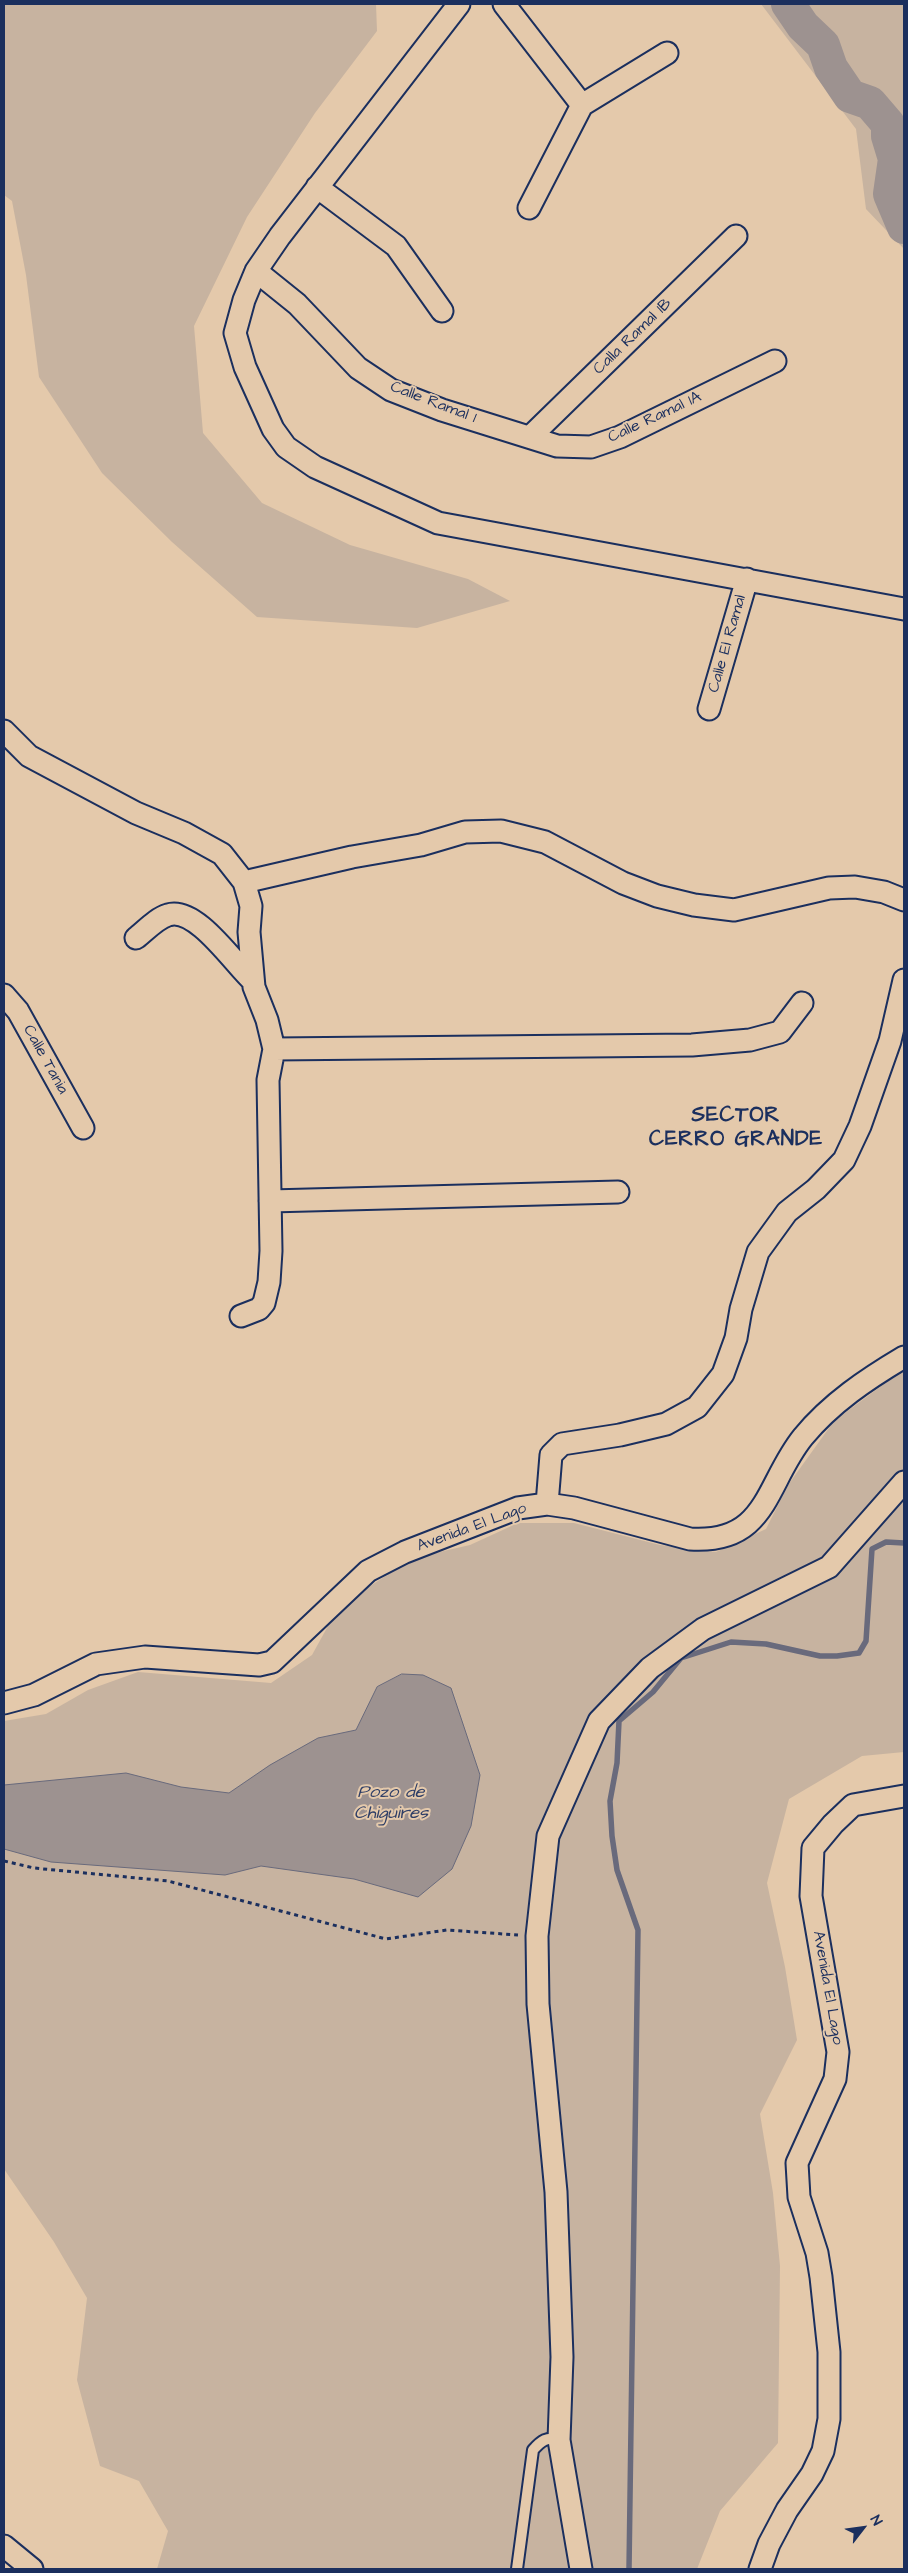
<!DOCTYPE html>
<style>
body{margin:0}
#map{position:relative;width:908px;height:2573px;overflow:hidden;background:#e4c9ab;font-family:"Architects Daughter",sans-serif}
canvas{display:block}
.frame{position:absolute;inset:0;border:5px solid #1b2f5e;pointer-events:none}
.north{position:absolute;left:838px;top:2503px;width:50px;height:50px;-webkit-text-stroke:4px #e4c9ab;paint-order:stroke;rotate:60deg;font-size:14px;font-weight:700;line-height:20px;text-align:center;color:#1b2f5e}
.north::after{content:'';display:block;margin:auto;width:18px;height:22px;background:#1b2f5e;clip-path:polygon(50% 0,100% 100%,50% 72%,0 100%)}
</style>
<div id="map">
<canvas width="908" height="2573"></canvas>
<div class="frame"></div>
<div class="north">N</div>
</div>
<script>
const g = document.querySelector('canvas').getContext('2d');
g.lineJoin = 'round';
function paint(path, color) { g.fillStyle = color; g.fill(path, 'evenodd'); }
function strokePath(path, color, width, dash) { g.strokeStyle = color; g.lineWidth = width; g.lineCap = dash ? 'butt' : 'round'; g.setLineDash(dash || []); g.stroke(path); }
function label(font, color, halo, rows, align = 'center') {
  g.font = font + ' "Architects Daughter",sans-serif'; g.lineWidth = 4; g.setLineDash([]); g.textBaseline = 'middle'; g.strokeStyle = halo; g.fillStyle = color; for (const [text, x, y, turn = 0] of rows) {
    g.save(); g.translate(x, y); g.rotate((+turn || 0) * Math.PI / 180); g.textAlign = isNaN(turn) ? turn : align; if (halo) g.strokeText(text, 0, 0); g.fillText(text, 0, 0); g.restore();
  }
}
paint(new Path2D(`
 M4 4H376L377 31 315 113 247 217 194 326 203 433 262 503 350 545 468 579 510 601 417 628 257 617 172 542 102 473 39 377 26 275 12 201 4 195Z
 M761 4H904V249L866 209 856 129Z
 M904 1372V1752L862 1756 789 1799 767 1883 785 1967 797 2040 760 2114 773 2193 780 2266 778 2443 720 2511 697 2569H157L168 2531 139 2481 100 2466 77 2380 87 2298 54 2242 4 2169V1721L46 1714 88 1690 138 1672 271 1683 312 1655 328 1626 361 1592 413 1558 470 1545 518 1523H574L660 1545 716 1552 766 1529 788 1485 834 1421 888 1381Z`), '#c7b3a0');
const water = new Path2D(`
 M402 1674 423 1675 451 1688 480 1775 471 1826 452 1869 418 1897 354 1879 261 1866 225 1875 51 1862 4 1849V1785L126 1773 181 1787 229 1793 270 1765 318 1738 356 1730 377 1687Z`);
paint(water, '#9d9290');
strokePath(water, '#696a7c', 1);
strokePath(new Path2D(`
 M629 2569 638 1930 617 1870 612 1836 610 1801 617 1763 619 1721 653 1692 681 1658 731 1642 766 1644 820 1656H837L859 1653 866 1641 872 1549 886 1542 904 1543`), '#696a7c', 5.5);
strokePath(new Path2D(`
 M788 4 803 26 823 45 831 68 850 96 870 103 888 124V136L895 159 890 194 904 227`), '#9d9290', 34);
const service = new Path2D(`
 M517 2569 533 2450C541 2441 547 2436 559 2440`);
const minor = new Path2D(`
 M459 4 280 236 256 271 244 300 235 333 245 367 273 429 286 447 315 467 438 523 904 609
 M504 4 582 105
 M317 187 396 246 442 311
 M529 208 582 105 667 53
 M256 271 297 304 358 368 391 390 442 410 557 446 591 447 620 437 775 361
 M530 437 736 236
 M709 709 747 579
 M4 731 29 756 136 813 184 833 222 854 244 882 251 906 249 932 254 987 267 1020 274 1049 268 1080 271 1251 269 1282 264 1303 259 1309 241 1316
 M244 882 352 857 421 845 465 832 501 831 545 842 623 883 657 896 694 905 734 910 829 888 855 887 884 892 904 900
 M136 938C145 931 157 918 168 915 196 906 234 964 253 981
 M4 995 18 1011 83 1128
 M274 1049 692 1045 750 1040 780 1032 802 1003
 M270 1201 618 1192
 M547 1504 551 1455 562 1444 620 1435 666 1424 697 1407 723 1374 736 1338 741 1309 758 1252 787 1212 816 1189 844 1160 860 1126 890 1041 904 980
 M4 1703 34 1695 96 1664 145 1657 259 1665 272 1662 368 1571 405 1552 518 1508 547 1504 574 1508 690 1539C768 1544 765 1484 803 1437 831 1403 867 1379 904 1357
 M4 2546 32 2569
 M581 2569 559 2440 562 2357 556 2192 538 2004 537 1936 548 1836 599 1721 650 1668 703 1629 829 1567 904 1482
 M760 2569 769 2544 787 2510 812 2474 823 2451 829 2419V2352L821 2277 817 2253 799 2197 797 2163 835 2079 838 2052 811 1896 813 1848 833 1824 853 1805 904 1796`);
strokePath(service, '#1b2f5e', 14);
strokePath(minor, '#1b2f5e', 25);
strokePath(new Path2D(`
 M4 1861 34 1868 168 1881 386 1939 447 1930 518 1935`), '#1b2f5e', 3, [4, 4]);
strokePath(service, '#e4c9ab', 10);
strokePath(minor, '#e4c9ab', 21);
label('16px', '#1b2f5e', '#e4c9ab', [
 ["Calla Ramal 1B",633,337,-44],
 ["Calle Ramal 1",433,403,21],
 ["Calle Ramal 1A",655,418,-25],
 ["Calle El Ramal",728,644,-74],
 ["Calle Tania",45,1060,61],
 ["Avenida El Lago",472,1528,-20],
 ["Avenida El Lago",827,1988,80]
]);
label('italic 18px', '#2e3e66', '#e4c9ab', [
 ["Pozo de",391,1793],
 ["Chiguires",391,1814]
]);
g.letterSpacing = '1px';
label('bold 21px', '#1b2f5e', '#e4c9ab', [
 ["SECTOR",736,1117],
 ["CERRO GRANDE",736,1141]
]);
g.letterSpacing = '0px';
</script>
